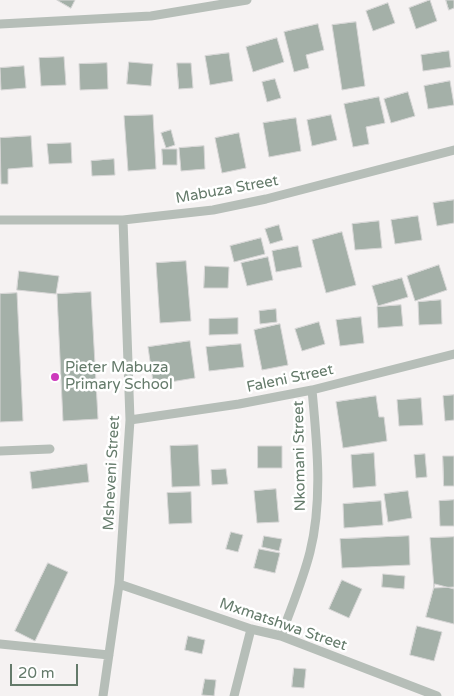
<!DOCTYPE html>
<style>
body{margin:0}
#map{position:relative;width:454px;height:696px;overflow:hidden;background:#f5f2f2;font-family:"Varela Round",sans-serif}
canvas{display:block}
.scale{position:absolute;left:10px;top:664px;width:68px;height:22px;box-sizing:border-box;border:2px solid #647a6a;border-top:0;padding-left:6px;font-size:15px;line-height:18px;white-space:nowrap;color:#647a6a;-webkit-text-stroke:4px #fff;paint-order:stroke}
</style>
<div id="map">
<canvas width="454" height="696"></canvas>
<div class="scale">20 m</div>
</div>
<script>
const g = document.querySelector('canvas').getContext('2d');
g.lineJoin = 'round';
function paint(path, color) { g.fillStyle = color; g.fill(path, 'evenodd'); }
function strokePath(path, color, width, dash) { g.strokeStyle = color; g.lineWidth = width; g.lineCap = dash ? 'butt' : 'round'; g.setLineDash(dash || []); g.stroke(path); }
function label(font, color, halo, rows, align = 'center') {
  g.font = font + ' "Varela Round",sans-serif'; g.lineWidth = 5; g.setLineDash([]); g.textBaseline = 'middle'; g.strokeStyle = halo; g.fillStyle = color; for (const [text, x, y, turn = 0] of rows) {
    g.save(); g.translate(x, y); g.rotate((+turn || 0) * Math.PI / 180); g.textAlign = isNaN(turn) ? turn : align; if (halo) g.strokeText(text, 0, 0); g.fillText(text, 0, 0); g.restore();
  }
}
const building = new Path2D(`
 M57 0H75L71 8Z
 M430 0 437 21 416 29 409 8Z
 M446 0H454V8L449 10Z
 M388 3 395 23 373 31 366 11Z
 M356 22 365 86 342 90 332 25Z
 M318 24 324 50 306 55 309 68 294 72 284 32Z
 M277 38 284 62 253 72 246 47Z
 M449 51 451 67 423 71 421 55Z
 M229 53 233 81 210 85 205 56Z
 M64 57 66 85 41 86 39 58Z
 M129 62 153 64 151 86 127 84Z
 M107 63 108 89 80 90 79 64Z
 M177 63H191L193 88 179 89Z
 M24 66 26 88 1 90 0 68Z
 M275 79 281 98 267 102 262 82Z
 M450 81 454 105 428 109 424 86Z
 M408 92 415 116 391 123 384 99Z
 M379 97 385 123 366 127 369 144 353 147 344 104Z
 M153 115 156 169 128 171 124 116Z
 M331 115 337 140 312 146 307 120Z
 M296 118 301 151 269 157 263 123Z
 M171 130 175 145 166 148 161 133Z
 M239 133 246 168 222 173 215 138Z
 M31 136 33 167 8 169V184H1L0 138Z
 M71 143 72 163 49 164 47 144Z
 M204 146 205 169 181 171 179 148Z
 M162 149H177V165H163Z
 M114 159 115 175 92 176 91 161Z
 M454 200V223L437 226 433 203Z
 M418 216 422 240 395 244 391 220Z
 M379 221 382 248 355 250 352 224Z
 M279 225 283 240 270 244 265 229Z
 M342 232 356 285 326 293 312 240Z
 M261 238 265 254 234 262 230 246Z
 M298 246 302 267 276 272 272 251Z
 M268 257 273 280 247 286 241 263Z
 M186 261 191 321 160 323 156 263Z
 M439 265 447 290 415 301 407 276Z
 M205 266 229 267 228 288H204Z
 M19 271 59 276 56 294 17 290Z
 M402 278 408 297 378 306 372 286Z
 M91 292 98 419 63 421 57 294Z
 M17 293 23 421 0 422V294Z
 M441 300 442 324 419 325 418 302Z
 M401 305 403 326 378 328 377 307Z
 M276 309 277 322 260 324 259 311Z
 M361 317 364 343 340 346 336 320Z
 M238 318V334L209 335V319Z
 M319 322 325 344 302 351 295 329Z
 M280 324 288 365 262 370 254 330Z
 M190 341 195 378 164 383 165 387 154 388 148 347Z
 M241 344 244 367 209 371 206 347Z
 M454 395V420L445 421 443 396Z
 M376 396 379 417H384L387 441 343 448 336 402Z
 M421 398 423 425 399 426 397 400Z
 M198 445 200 486 172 487 170 446Z
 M258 446H282V468H258Z
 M374 453 376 486 353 488 351 455Z
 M425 454 427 477 416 478 414 455Z
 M443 456H454V486H444Z
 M87 464 89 482 32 489 30 472Z
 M226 469 228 484 212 485 211 470Z
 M276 489 279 522 257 523 254 491Z
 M408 491 412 518 388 522 384 494Z
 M191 492 192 523 169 524 167 493Z
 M454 500V526H440L439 501Z
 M381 501 383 525 344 528 343 504Z
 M231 532 243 535 238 552 226 549Z
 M264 536 282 539 279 551 262 547Z
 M409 536 410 565 342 568 340 539Z
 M454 537V587L434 588 430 538Z
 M259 549 280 553 275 573 254 568Z
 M48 563 68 572 35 641 15 631Z
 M383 574 405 576 404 589 382 587Z
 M342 580 362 589 349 618 329 609Z
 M435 584 454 589V624L426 617Z
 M417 626 442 632 434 661 410 655Z
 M188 636 205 640 202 654 185 650Z
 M294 668 306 669 304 688 292 687Z
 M205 679 216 680 214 696 202 695Z`);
paint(building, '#a4b0a8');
strokePath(building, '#d6d5d5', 1);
strokePath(new Path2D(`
 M0 24 151 16 247 0
 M0 220H123L213 210 266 199 454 150
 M130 420 239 404 312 390 454 354
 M0 451 50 449
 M119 584 251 629 281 636 437 696
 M281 636C291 608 303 580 310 552 323 500 317 443 312 390
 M0 644 109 655
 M103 696 119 584 130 420 123 220
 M234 696 251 629`), '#b6beb8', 9);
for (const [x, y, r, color] of [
 [55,377,5,"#cd3abc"]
]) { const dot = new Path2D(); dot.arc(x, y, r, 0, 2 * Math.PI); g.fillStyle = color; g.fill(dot); strokePath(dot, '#fff', 2); }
label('15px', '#647a6a', '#fff', [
 ["Mabuza Street",227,190,-10],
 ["Faleni Street",290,379,-12],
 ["Nkomani Street",300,456,-91],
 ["Msheveni Street",112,473,-87],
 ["Mxmatshwa Street",283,625,19]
]);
label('15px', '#647a6a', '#fff', [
 ["Pieter Mabuza",65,368],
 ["Primary School",65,385]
], 'left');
</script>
